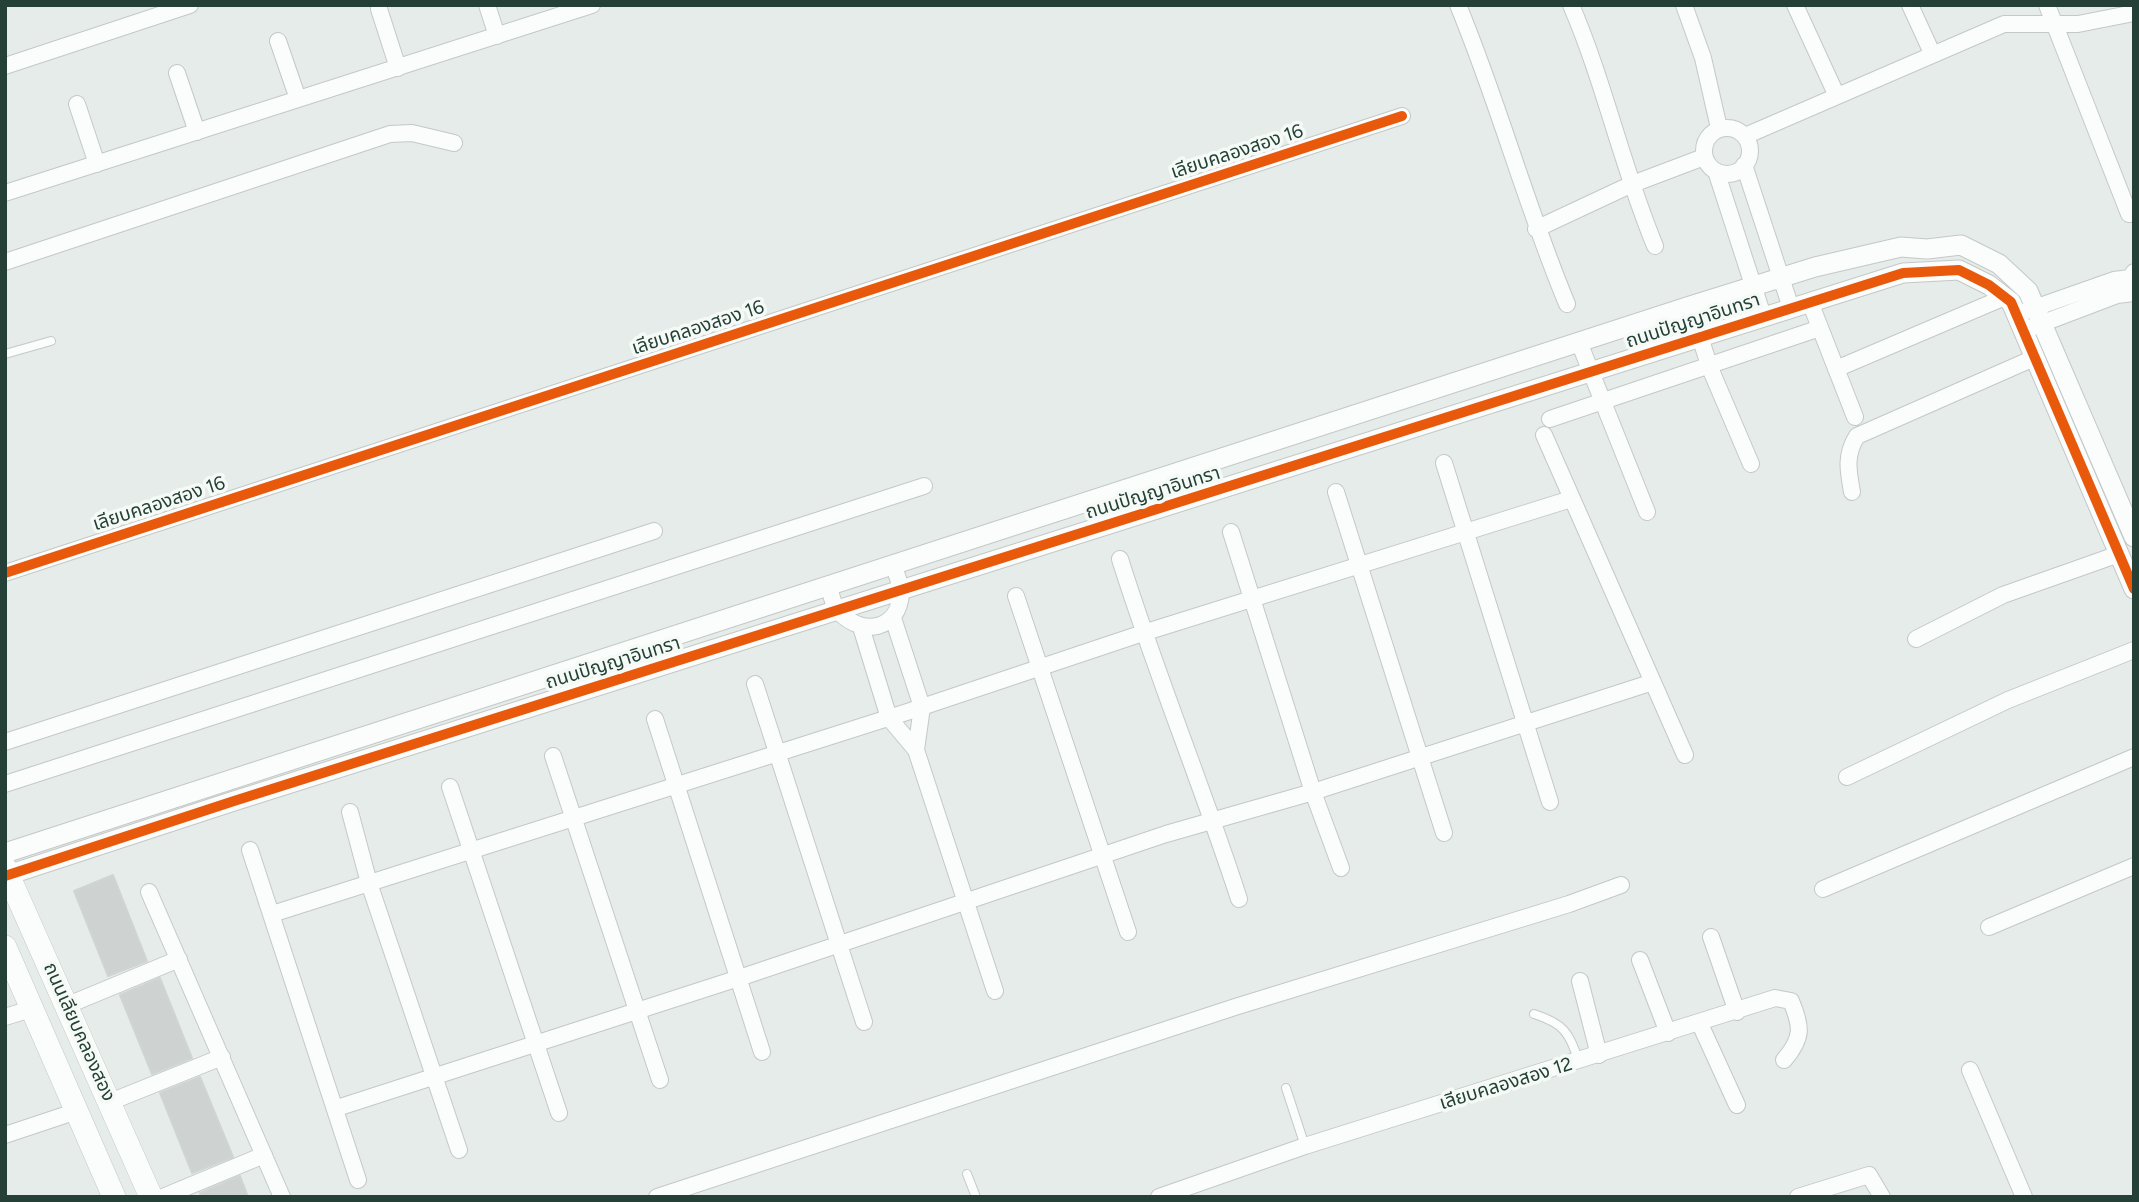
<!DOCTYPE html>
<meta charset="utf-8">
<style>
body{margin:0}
#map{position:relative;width:2139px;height:1202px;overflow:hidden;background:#e6ece9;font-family:Figtree,sans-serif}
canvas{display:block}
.frame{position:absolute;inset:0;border:7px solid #244037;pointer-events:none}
</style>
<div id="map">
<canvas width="2139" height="1202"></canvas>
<div class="frame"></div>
</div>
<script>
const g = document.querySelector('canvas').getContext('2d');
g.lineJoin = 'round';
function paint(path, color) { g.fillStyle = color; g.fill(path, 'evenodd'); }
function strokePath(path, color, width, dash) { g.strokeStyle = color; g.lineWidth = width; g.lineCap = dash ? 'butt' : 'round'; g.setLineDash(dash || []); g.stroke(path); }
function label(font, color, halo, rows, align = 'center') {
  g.font = font + ' Figtree,"Noto Sans Thai",sans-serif'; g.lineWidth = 7; g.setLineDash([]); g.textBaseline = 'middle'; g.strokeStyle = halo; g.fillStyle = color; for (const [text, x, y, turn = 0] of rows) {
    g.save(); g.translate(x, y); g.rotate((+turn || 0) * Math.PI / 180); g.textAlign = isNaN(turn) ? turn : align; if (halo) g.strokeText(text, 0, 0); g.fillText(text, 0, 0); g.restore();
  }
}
const building = new Path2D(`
 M113 875 147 961 108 976 74 891Z
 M160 978 192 1058 152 1074 120 995Z
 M200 1077 233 1157 192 1173 160 1093Z
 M240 1176 248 1197H202L200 1193Z`);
paint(building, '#ced3d1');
strokePath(building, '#cfd5d2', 2);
const service = new Path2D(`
 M5 354 51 341
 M1534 1014C1565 1024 1568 1032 1579 1061
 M1286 1088 1305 1146
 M967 1174 976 1197`);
const minor = new Path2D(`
 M487 5 497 36
 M1458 5C1499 104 1526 206 1567 304
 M1571 5C1605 84 1622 167 1655 246
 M1684 5 1703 58 1719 128
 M1795 5 1836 94
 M1910 5 1932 53
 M2047 5 2129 214
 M379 9 398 68
 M278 41 298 99
 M5 66 190 5
 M177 73 197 132
 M77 104 97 164
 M1704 151a23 23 0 1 1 46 0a23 23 0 1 1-46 0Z
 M1745 136 2004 24H2078L2134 13
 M1744 165 1791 308
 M1716 171 1763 316
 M5 193 592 5
 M1536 229 1630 185 1704 157
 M5 262 390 134 412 133 454 143
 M1810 302 1855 417
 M1690 306 1710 368 1751 464
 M2026 311 2114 280 2130 278 2134 272
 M2030 328 2117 295 2134 293
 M1579 342 1647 512
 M1836 369 2005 297
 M1550 419 1820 328
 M1544 435 1685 755
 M1444 463 1550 802
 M1336 492 1444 833
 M1852 492C1848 470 1845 455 1857 436L2034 358
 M1231 532 1313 792 1341 868
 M1120 559C1156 674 1202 785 1239 899
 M5 573 1402 116
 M829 586C831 594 833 606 839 612 863 637 899 630 901 593 901 584 896 574 894 566
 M1016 596 1128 932
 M893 618 922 707 916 750
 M861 627 889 718 916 750 995 991
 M1916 639 2003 595 2119 554
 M755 684 864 1022
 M655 719 762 1052
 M5 742 654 531
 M553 756 660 1080
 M1847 777 2008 700 2134 650
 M5 784 924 486
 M450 787 559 1113
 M350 812 369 883 459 1150
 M250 850 358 1180
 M1823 889 2134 757
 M149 892 282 1197
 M272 914 907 712 1143 633 1571 499
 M1989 927 2134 866
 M1711 937 1737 1012
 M1640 960 1668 1033
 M1580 981 1599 1055
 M68 1005 179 959
 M5 1017 31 1009
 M1700 1024 1737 1105
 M1970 1070 2024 1197
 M110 1102 222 1057
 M337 1108 748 975 1166 834 1313 792 1653 682
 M5 1135 77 1111
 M163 1197 264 1155
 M657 1197 1235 1007 1569 904 1621 885
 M1159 1197 1305 1146 1775 998 1791 1001C1802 1027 1803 1038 1784 1060
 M1798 1197 1869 1175 1882 1197`);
const tertiary = new Path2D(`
 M5 853 1690 306 1815 267 1901 247 1927 249 1961 245 1999 264 2028 291 2134 537
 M5 876 234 801 1903 273 1959 270 1989 285 2011 302 2134 589`);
const secondary = new Path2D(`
 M5 868 151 1197
 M5 947 114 1197`);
strokePath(service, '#c3c9c6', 10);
strokePath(minor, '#c3c9c6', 18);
strokePath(tertiary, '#c3c9c6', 21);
strokePath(secondary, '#c2c9c6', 24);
strokePath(service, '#fbfcfc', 8);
strokePath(minor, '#fbfcfc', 16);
strokePath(tertiary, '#fbfcfc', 19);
strokePath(secondary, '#fbfcfc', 23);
strokePath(new Path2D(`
 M5 573 1402 116
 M5 876 234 801 1903 273 1959 270 1989 285 2011 302 2134 589`), '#e8590c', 10);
label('19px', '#244037', '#f5faf7', [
 ["เลียบคลองสอง 16",1237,152,-18],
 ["ถนนปัญญาอินทรา",1693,321,-18],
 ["เลียบคลองสอง 16",698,328,-18],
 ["ถนนปัญญาอินทรา",1153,493,-17],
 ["เลียบคลองสอง 16",159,504,-18],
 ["ถนนปัญญาอินทรา",613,663,-17],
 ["ถนนเลียบคลองสอง",79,1032,66],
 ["เลียบคลองสอง 12",1506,1084,-17]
]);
</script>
